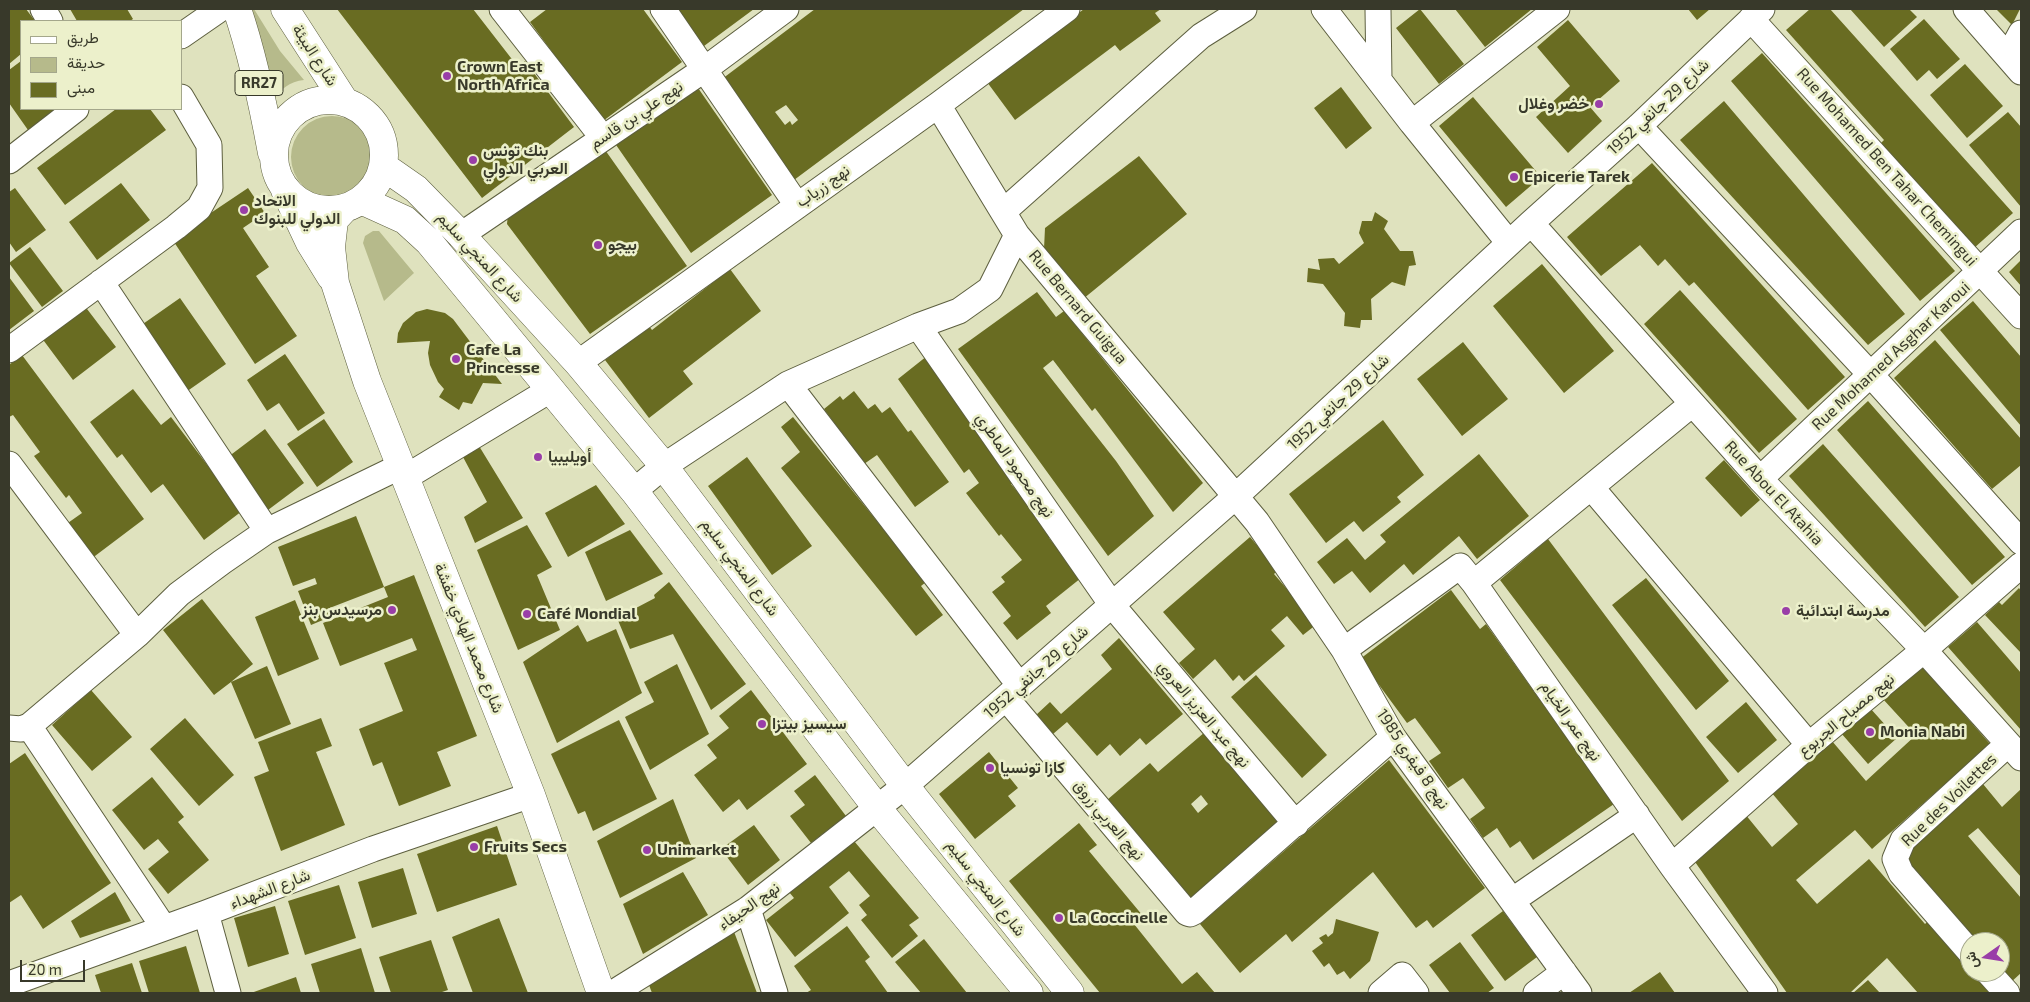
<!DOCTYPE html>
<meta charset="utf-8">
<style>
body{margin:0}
#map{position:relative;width:2030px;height:1002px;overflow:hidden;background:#dfe2be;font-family:"Exo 2",Vazirmatn,sans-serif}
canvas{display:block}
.frame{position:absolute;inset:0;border:10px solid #38392a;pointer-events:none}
.legend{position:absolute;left:20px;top:20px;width:162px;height:90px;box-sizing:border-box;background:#ecf0cb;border:1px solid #a4a78b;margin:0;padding:6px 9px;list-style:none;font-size:15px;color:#38392a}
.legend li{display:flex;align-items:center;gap:10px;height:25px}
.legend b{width:25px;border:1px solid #a4a78b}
.north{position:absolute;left:1960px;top:932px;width:50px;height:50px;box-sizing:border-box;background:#ecf0cb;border:1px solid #a4a78b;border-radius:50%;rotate:257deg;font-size:14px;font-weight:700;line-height:20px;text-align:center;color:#38392a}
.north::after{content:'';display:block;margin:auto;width:18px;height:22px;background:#993ea8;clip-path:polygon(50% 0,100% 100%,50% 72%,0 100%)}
.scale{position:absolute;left:20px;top:960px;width:65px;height:22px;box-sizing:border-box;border:2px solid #38392a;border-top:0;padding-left:6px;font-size:15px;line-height:18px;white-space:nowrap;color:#38392a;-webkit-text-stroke:4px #ecf0cb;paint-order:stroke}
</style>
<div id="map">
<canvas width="2030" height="1002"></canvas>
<div class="frame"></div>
<ul class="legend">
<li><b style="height:6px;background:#fff"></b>طريق</li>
<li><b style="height:14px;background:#b6ba8b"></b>حديقة</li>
<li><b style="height:14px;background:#696c22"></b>مبنى</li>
</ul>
<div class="north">ش</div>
<div class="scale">20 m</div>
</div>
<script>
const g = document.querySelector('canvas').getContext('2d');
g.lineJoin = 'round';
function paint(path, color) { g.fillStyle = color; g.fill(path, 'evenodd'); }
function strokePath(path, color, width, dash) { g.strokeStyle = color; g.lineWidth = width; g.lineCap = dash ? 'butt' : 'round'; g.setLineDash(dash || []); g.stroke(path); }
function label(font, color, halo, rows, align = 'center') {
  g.font = font + ' "Exo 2",Vazirmatn,sans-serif'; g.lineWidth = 5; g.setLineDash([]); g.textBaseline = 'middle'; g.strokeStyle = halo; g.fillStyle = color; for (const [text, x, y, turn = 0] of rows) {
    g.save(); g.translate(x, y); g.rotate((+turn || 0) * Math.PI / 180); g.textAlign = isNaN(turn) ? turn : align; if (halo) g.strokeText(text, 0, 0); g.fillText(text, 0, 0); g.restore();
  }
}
paint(new Path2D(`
 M245 9H254L280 51 304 80C290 81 279 90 272 102Z
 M291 157a41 41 0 1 1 82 0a41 41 0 1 1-82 0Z
 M373 231H379L414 273 384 301 363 243 365 236Z`), '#b6ba8b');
paint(new Path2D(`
 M9 9H26L35 21H21V54L9 64Z
 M70 9H127L133 19 130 21H77Z
 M337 9H473L518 67 525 61 574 127 482 198Z
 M547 9H643L682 62 603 121 530 22Z
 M677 9H754L704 46Z
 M815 9H1024L794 180 722 79ZM786 105 798 120 792 125 790 121 785 125 775 112Z
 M1084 9H1161L1155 13 1161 21 1120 51 1115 45 1015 120 987 82Z
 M1420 9 1464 64 1439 84 1396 28Z
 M1455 9H1532L1485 47Z
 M1688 9H1710L1697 20Z
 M1810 9H1830L2013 213 1973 249 1880 144 1884 140 1786 30Z
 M1850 9H1909L1917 17 1884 47Z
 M1996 9H2020L2012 25Z
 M1924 19 1960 59 1937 79 1929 70 1917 81 1890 49Z
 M1568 20 1620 81 1590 107 1602 121 1568 153 1536 117 1570 86 1537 47Z
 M1762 53 1955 271 1920 301 1731 81Z
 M21 61V109H59L28 130 9 103V70Z
 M1965 64 2003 106 1967 138 1930 95Z
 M696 85 772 195 691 253 614 142Z
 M1341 87 1372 128 1346 149 1314 108Z
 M1473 97 1541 177 1506 207 1439 126Z
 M1724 101 1905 314 1868 345 1680 140Z
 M116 109H150L166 130 65 205 37 168Z
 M2008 112 2021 127V207L1969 145Z
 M603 147 687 266 590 334 507 224 508 213Z
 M1139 156 1187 214 1083 299 1044 249 1045 228Z
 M1652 163 1845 377 1808 410 1694 282 1689 286 1665 259 1658 266 1640 245 1601 276 1567 237Z
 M121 183 150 220 97 260 69 222Z
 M15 188 46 230 16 252 9 242V192Z
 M248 188 265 213 243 228 269 267 256 276 297 336 255 364 172 239Z
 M1375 212 1388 221 1384 229 1400 251H1413L1416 265 1409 266 1405 286 1392 282 1371 299 1372 320H1361L1360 328 1344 326 1345 313 1323 284 1307 282 1308 268 1320 270 1318 259 1334 258 1339 264 1364 243 1359 233 1362 221H1372Z
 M30 247 63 291 42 307 9 263Z
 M2021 260V286L2009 272Z
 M1542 264 1614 351 1564 393 1493 306Z
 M730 269 761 311 683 371 693 384 649 418 605 360 649 326 652 330Z
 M9 277 34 311 9 330Z
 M1680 290 1797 419 1759 453 1644 324Z
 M1037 292 1056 317 1064 311 1203 483 1173 512 1095 408 1092 411 1053 360 1043 368 1116 461 1154 516 1108 556 958 349Z
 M180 298 226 364 186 392 140 326Z
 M1973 301 2021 357V426L1940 330Z
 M84 305 116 347 73 380 41 337Z
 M427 309 445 313 453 319 502 384 483 383 472 404 463 402 459 410 439 397 444 389 438 382 430 365 428 353 430 341 397 343 398 333 403 323 416 312Z
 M1935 340 2021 439V465L1992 489 1894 378Z
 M1463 342 1508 399 1462 436 1417 379Z
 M285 354 325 413 298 431 279 403 267 411 247 380Z
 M22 355 144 519 91 559 65 525 82 513 69 495 66 498 34 456 40 452 13 415 9 417V365Z
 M927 356 1016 481 1011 484 1053 535 1049 538 1081 578 1046 606 1051 613 1017 640 1003 623 1011 616 992 592 1005 582 1001 577 1022 560 1001 534 999 536 966 493 979 483 969 469 964 473 898 379Z
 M133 389 161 425 171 417 242 511 204 540 163 484 151 493 122 454 117 458 90 422Z
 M854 391 868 409 875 404 882 413 890 407 908 432 911 430 949 482 915 507 877 455 864 464 824 409 840 396 843 400Z
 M1868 401 2005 557 1972 585 1837 430Z
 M793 417 926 582 921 586 943 615 916 636 781 468 800 452 781 427Z
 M324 419 353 462 317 487 287 444Z
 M1383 420 1424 475 1397 497 1401 502 1363 532 1354 521 1326 543 1289 494Z
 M265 429 304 483 268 510 228 457Z
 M1823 444 1959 597 1925 627 1789 476Z
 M479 446 523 518 475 543 464 517 487 502 463 457Z
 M1479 454 1529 516 1477 559 1459 536 1413 575 1404 564 1370 593 1352 571 1334 584 1317 562 1347 538 1365 560 1386 542 1380 535Z
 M747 457 812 546 772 575 708 486Z
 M1724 460 1760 500 1741 517 1705 478Z
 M596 485 625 524 568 557 545 513Z
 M356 516 384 587 414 575 477 736 437 752 451 786 399 806 382 762 373 766 359 729 403 711 384 663 417 650 412 638 340 666 323 623 388 597 384 587 327 609 330 617 311 625 298 591 317 584 315 578 293 586 278 547Z
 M527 525 552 567 537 575 560 630 518 650 477 550Z
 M630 530 663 574 606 601 585 552Z
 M1250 537 1278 570 1274 574 1317 624 1303 635 1287 616 1271 630 1285 646 1244 681 1239 675 1233 681 1215 659 1193 679 1179 663 1195 649 1163 612Z
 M1548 539 1729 781 1682 821 1500 580Z
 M1646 578 1729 681 1696 710 1612 605Z
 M669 582 746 684 711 710 673 634 630 649 617 618 655 598 654 595Z
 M2019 588 2021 591V653L1985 615 1999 602 2002 605Z
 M1451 590 1480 629 1486 624 1614 804 1533 860 1520 841 1510 848 1497 828 1483 838 1470 819 1485 808 1463 778 1448 788 1429 761 1441 753 1415 718 1407 723 1360 659Z
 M202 599 253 664 231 682 267 666 291 724 255 739 231 682 214 695 163 630Z
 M295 600 319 659 278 676 255 617Z
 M1977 622 2021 673V730L1948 647Z
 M578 625 587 642 616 629 642 693 557 743 523 662Z
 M1119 638 1183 714 1146 745 1140 738 1120 756 1110 744 1097 756 1067 722 1053 734 1036 715 1050 702 1061 714 1112 669 1101 655Z
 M677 664 709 734 650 770 625 717 654 702 644 682Z
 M1921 665 1990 744 1872 849 1855 830 1796 880 1817 904 1869 859 1925 924 1930 919 1970 965V972H1976L1995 993H1918L1887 958 1850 993H1787L1693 859 1745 814 1772 847 1798 824 1771 792 1832 741 1866 781 1916 735 1882 698Z
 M1256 675 1327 755 1302 778 1231 697Z
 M91 690 132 737 92 771 52 725Z
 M751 690 807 764 747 810 739 799 723 812 694 775 717 758 707 745 729 728 719 716Z
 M1746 702 1777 740 1738 773 1706 737Z
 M1870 708 1897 738 1868 764 1841 733Z
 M185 718 234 775 199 806 150 749Z
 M321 718 332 746 316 752 345 825 281 851 254 777 269 771 258 742Z
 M619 720 657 799 593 831 585 811 578 814 551 754Z
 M1205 732 1281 821 1190 900 1107 800 1150 763 1158 772ZM1201 795 1208 804 1198 813 1191 804Z
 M989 752 1018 788 1008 796 1016 806 975 839 939 794Z
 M25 753 111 883 43 929 21 895 9 903V764Z
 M1389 760 1485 888 1433 928 1427 920 1416 928 1373 872 1292 942 1286 934 1240 973 1200 924Z
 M815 775 846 816 811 843 790 816 805 805 794 791Z
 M152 777 184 817 178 822 209 860 168 894 148 869 169 852 158 839 144 850 112 810Z
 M1983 784 2002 807 2021 789V877L1978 828 1968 836 2021 898V973L2010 983 2000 972V942H1973L1899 858Z
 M673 799 696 858 620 898 597 841Z
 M1079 823 1097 845 1089 851 1143 916 1134 924 1182 984 1197 972 1215 993H1100L1009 881Z
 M754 825 780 860 748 885 721 849Z
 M497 826 517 885 437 912 417 854Z
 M854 841 919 918 909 925 918 936 892 958 861 920 867 915 859 905 870 896 849 871 829 887 849 913 795 957 766 920 794 898 789 892Z
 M403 868 417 914 372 928 358 882Z
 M683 872 708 915 643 954 623 904Z
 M339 885 356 938 305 955 288 901Z
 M115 892 131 921 80 938 71 921Z
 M275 906 289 954 248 967 234 918Z
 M1503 911 1537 957 1505 981 1471 935Z
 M499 918 528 993H473L452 937Z
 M1336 919 1379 932 1370 961 1350 979 1344 971 1337 975 1329 963 1324 967 1312 951 1323 943 1319 938 1326 934 1328 937 1333 933Z
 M847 926 870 957 865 961 888 993H806L811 990 794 966Z
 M733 929 757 993H652L649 985Z
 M924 939 947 968 967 993H921L895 962Z
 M431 940 448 990 439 993H391L379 957Z
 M1460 942 1494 988 1487 993H1450L1429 965Z
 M186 946 200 993H149L139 961Z
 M361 948 375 993H320L311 964Z
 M132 963 142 993H101L95 975Z
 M1660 972 1675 993H1629Z
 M296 977 301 993H251Z
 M1868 980 1880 993H1853Z`), '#696c22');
const minor = new Path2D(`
 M43 9 50 21
 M502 9 603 138
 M663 9 797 205
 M1324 9 1412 123 1509 243
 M1378 9 1379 80
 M1966 9 2021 72
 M1751 19 2021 316
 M181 36 220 9
 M2008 57 2021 33
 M938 105 1017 235 1257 522 1344 650 1393 737 1579 993
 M1412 123 1557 9
 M1639 126 1871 375 2021 542
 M9 161 76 109
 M1003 212 1201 36 1244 9
 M1531 223 1760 479 1924 650 2021 758
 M461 235 705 69 786 9
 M101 282 267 531
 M918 326 1112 605 1296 824
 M9 350 176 227 199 208 210 188 209 145 181 97
 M578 363 938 105 1067 9
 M788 384 1020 686
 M9 464 137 635
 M406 477 550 390
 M1760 479 2021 232
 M1591 487 1809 745
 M634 491 664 466 788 384 918 326 959 311 990 289 1017 235
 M1474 583 1692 404
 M1344 650 1460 566 1474 583 1672 866 1765 993
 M1006 698 1187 913 1190 914 1194 912 1393 737
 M29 726 164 928
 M9 728 21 729 29 726 137 635 179 594 222 562 267 531 401 466
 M1672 866 1809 745 1924 650 2021 565
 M1513 900 1637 815
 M748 909 775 993
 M206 913 228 993
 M1970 952 1901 873 1895 859 1903 840 2008 744
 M1988 972 2007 993
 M9 984 206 913 373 849 531 795
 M613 993 748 909 905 786 1236 496 1531 223 1639 126 1762 9
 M1381 993 1402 975 1416 993
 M1536 993 1564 972`);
const major = new Path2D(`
 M237 9C253 56 263 104 272 153
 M285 9 345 102
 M274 155a55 55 0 1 1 110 0a55 55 0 1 1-110 0Z
 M383 166 416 189 461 235 578 363 659 460 905 786 1070 993
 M285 190 310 243 331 277
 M361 200 405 220 429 242 634 491 877 808 1029 993
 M345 208 334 220 331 247 335 283 367 381 531 795 601 993`);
strokePath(minor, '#5d5f3f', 27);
strokePath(major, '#5d5f3f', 29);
strokePath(minor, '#fff', 25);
strokePath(major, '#fff', 28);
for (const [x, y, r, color] of [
 [447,76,5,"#993ea8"],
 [1599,104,5,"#993ea8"],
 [473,160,5,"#993ea8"],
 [1514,177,5,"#993ea8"],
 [244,210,5,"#993ea8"],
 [598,245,5,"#993ea8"],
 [456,359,5,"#993ea8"],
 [538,457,5,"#993ea8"],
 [392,610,5,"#993ea8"],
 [1786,611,5,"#993ea8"],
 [527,614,5,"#993ea8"],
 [762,724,5,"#993ea8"],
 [1870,732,5,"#993ea8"],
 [990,768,5,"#993ea8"],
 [474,847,5,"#993ea8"],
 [647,850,5,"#993ea8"],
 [1059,918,5,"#993ea8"]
]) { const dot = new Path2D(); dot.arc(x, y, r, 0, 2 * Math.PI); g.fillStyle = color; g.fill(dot); strokePath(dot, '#ecf0cb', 2); }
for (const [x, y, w] of [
 [259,83,48]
]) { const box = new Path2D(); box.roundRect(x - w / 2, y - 12.5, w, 25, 4); g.fillStyle = '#ecf0cb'; g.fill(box); strokePath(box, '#38392a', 1); }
label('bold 15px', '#38392a', null, [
 ["RR27",259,83]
]);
label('16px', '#38392a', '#ecf0cb', [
 ["شارع البيئة",315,55,57],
 ["شارع 29 جانفي 1952",1658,107,-43],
 ["نهج علي بن قاسم",636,115,-34],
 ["Rue Mohamed Ben Tahar Chemingui",1887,167,48],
 ["نهج زرياب",823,186,-35],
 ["شارع المنجي سليم",480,257,47],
 ["Rue Bernard Guigua",1078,307,50],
 ["Rue Mohamed Asghar Karoui",1891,356,-43],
 ["شارع 29 جانفي 1952",1338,402,-43],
 ["نهج محمود الماطري",1015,465,55],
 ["Rue Abou El Atahia",1774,493,47],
 ["شارع المنجي سليم",740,567,53],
 ["شارع محمد الهادي خفشة",469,638,68],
 ["شارع 29 جانفي 1952",1036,672,-41],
 ["نهج عبد العزيز العروي",1204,714,50],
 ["نهج مصباح الجربوع",1846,715,-40],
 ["نهج عمر الخيام",1571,721,55],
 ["نهج 8 فيفري 1985",1413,759,56],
 ["Rue des Voilettes",1949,800,-44],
 ["نهج العربي زروق",1109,820,50],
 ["شارع المنجي سليم",986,888,52],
 ["شارع الشهداء",270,889,-21],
 ["نهج الحيفاء",749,906,-35]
]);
label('bold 16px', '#38392a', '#ecf0cb', [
 ["Crown East",457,67],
 ["North Africa",457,85],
 ["خضر وغلال",1589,104,"right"],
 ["بنك تونس",483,151],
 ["العربي الدولي",483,169],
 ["Epicerie Tarek",1524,177],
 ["الاتحاد",254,201],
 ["الدولي للبنوك",254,219],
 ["بيجو",608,245],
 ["Cafe La",466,350],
 ["Princesse",466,368],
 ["أويليبيا",548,457],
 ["مرسيدس بنز",382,610,"right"],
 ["مدرسة ابتدائية",1796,611],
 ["Café Mondial",537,614],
 ["سيسيز بيتزا",772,724],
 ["Monia Nabi",1880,732],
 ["كازا تونسيا",1000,768],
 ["Fruits Secs",484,847],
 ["Unimarket",657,850],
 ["La Coccinelle",1069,918]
], 'left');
</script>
